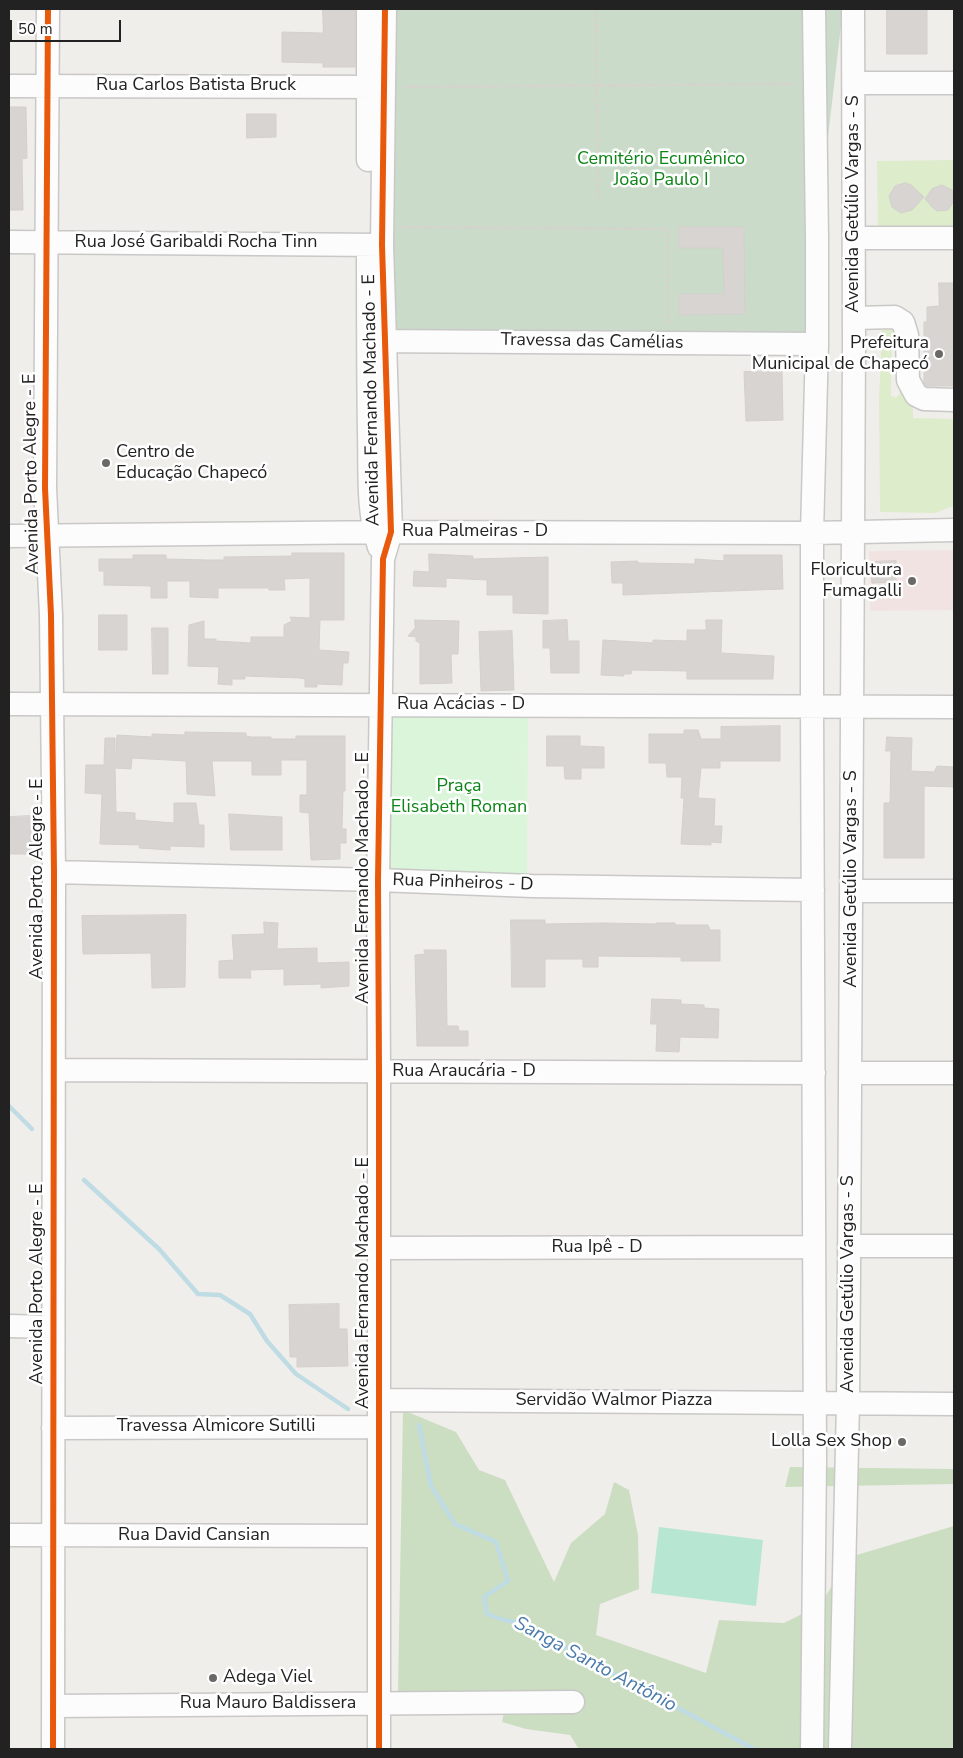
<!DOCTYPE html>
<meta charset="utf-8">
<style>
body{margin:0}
#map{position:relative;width:963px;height:1758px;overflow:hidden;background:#f0eeeb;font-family:"Nunito Sans",sans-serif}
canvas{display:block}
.frame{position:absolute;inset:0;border:10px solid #222;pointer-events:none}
.scale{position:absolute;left:10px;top:20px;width:111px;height:22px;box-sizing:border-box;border:2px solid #222;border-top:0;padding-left:6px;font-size:15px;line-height:18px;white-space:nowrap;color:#222;-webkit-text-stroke:4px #fff;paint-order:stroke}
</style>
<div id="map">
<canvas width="963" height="1758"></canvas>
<div class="frame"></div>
<div class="scale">50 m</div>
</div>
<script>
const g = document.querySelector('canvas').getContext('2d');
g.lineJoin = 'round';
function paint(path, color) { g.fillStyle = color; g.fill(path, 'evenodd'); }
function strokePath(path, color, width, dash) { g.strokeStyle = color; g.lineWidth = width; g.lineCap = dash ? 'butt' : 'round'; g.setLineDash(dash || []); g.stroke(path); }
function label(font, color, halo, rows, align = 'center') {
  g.font = font + ' "Nunito Sans",sans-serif'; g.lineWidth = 5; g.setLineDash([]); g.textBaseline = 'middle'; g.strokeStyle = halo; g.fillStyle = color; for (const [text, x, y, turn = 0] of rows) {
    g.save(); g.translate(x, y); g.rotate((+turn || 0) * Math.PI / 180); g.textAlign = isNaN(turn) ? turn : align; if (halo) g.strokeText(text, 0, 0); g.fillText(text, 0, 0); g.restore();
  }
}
paint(new Path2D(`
 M954 550V610L870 611 869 551Z`), '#f1e3e1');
paint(new Path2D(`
 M954 160V227L878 228 877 161Z
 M898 329V335L892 338 891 396 896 398 901 392 913 402V418L954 419V506L935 513 880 512 879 400 882 330Z`), '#ddeccb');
paint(new Path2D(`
 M403 1410 456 1432 479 1470 505 1480 554 1582 571 1543 605 1514 614 1482 629 1490 638 1535 639 1589 600 1604 596 1635 706 1673 719 1620 784 1623 820 1605 850 1557 954 1526V1749H579L570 1735 526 1729 502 1722 506 1702 398 1692Z
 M790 1467 954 1469V1484L785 1487Z`), '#cbdec1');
paint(new Path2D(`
 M396 9H843L805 333 393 329Z`), '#cadbca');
paint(new Path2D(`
 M390 716H528L527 879 390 878Z`), '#daf5da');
paint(new Path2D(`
 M659 1527 763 1540 756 1606 651 1593Z`), '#b7e6d2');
strokePath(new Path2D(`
 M9 1106 32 1129
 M84 1180 159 1249 198 1294 220 1295 250 1314 267 1341 296 1374 348 1409
 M419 1425 431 1486 455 1524 496 1542 508 1581 484 1597 487 1614 504 1620 520 1623 754 1749`), '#bfdbe3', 4.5);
const building = new Path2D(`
 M887 9H927V54H887Z
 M323 10H355V67H323V63L282 62V32L323 33Z
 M9 107H26L27 158 22 159 23 210H9Z
 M247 114H276V137L247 138Z
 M906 183 911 185 924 197 912 210 901 213 892 207 889 196 895 186Z
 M942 185 952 190 954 201 948 210 937 211 933 208 925 199 932 189Z
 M679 227H744L745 314 679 315V294H724L723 248H679Z
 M939 283H954V386H927L924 383V322H927V307L939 306Z
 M782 371 783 420 746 421 744 372Z
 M292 553H344V620H320L319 650 349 652 348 663H343L342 685 317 684V687H305V679L299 678 245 676V679H232V685L218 684 219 667 188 666 189 625 204 621V639H216V641L251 643V637H284V625L292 621 290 617 310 618V578L284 579 285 590H269V588H218V598L190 597V581H167V598H151V586L104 585V571H99V559H133V555H166V559L209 560H224V557L292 556Z
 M429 554 473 556V559L548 557V614L513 613V595H487V580L446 578V587L413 586 414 571 429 572Z
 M724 555H782L783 589 623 595V583H612L611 562 637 561 639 563 695 564V559L724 561Z
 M896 561V582L872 583 871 562Z
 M99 615H127V650H99Z
 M415 620 459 621 458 654H451L452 683 420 684V643L416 641V637L408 636 415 628Z
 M567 620 568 641H579V673H551L550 648H543V621Z
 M706 620H722L721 653 774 656 773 679H687V671L632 670 631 674H623L624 676 601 675 603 640 653 643V640L687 641V630H706Z
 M152 628H168V674H153Z
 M512 631 514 690 481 691 479 632Z
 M780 726V761H720V768H701L698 798 715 799 714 826H722L721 843 711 842V845L681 844 684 798H681L682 777H667L666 763H649V734H684V730H698L701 739H721V727Z
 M185 732 246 733V736L251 737H271V739H296V736H345V791H343L342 829H346V843H340V859L311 860 309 813 300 812V795H307V760H281V775H252V761H212L215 796 187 794 186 761 132 758 131 769 115 768 116 812 135 813V820L174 823V803H196L199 825H204V847L170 846V850L139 848 140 845 100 844 102 794 85 793 86 765H104L105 738H115V754H116L117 735 152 737V734L185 735Z
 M547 736H580V746L604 747V768H581V779H565L564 766H547Z
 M887 737 912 738 911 771 934 772 937 766 954 767V787L924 786V858H884V803H890L891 751H886Z
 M229 814 282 817V850H231Z
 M31 816V854H9V817Z
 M186 915 185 987 152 988 151 953 83 954 82 916Z
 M511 920H545V924L603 923 656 924V923H675V925H708L710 930H720V961H681V957L598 956V967H583V959H545V987H512Z
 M264 922 278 923 277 949 317 948V963L349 962V986L321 988V984L284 985V969L250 970 251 978H219V961L234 960 232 935 264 934Z
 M424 950H446L447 1026H458L459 1031H468V1046H417L415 955 425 954Z
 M652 999 681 1000V1004L704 1005V1008L719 1009 718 1038 680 1037 679 1052 656 1051 657 1024H651Z
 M339 1304V1329H347L348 1366 297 1367V1357H290L289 1305Z`);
paint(building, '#d7d4d2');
strokePath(building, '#d3d0cc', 1);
const minor = new Path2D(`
 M48 9 45 488 51 615 54 872 53 1749
 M368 9V160
 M854 83H954
 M9 86 383 87
 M854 238H954
 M9 242 381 245
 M368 245C368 307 368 370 369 433 370 470 367 511 379 547
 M854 318 895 317 903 322 907 335 908 380 916 395 924 399 954 400
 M371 341 817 344
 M9 536 391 532 812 533 954 530
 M9 704 954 707
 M54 872 378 880 532 886 813 890
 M852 891H954
 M54 1070 814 1073
 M850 1073H954
 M849 1246H954
 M379 1248 814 1247
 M9 1326 53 1327
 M379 1400 954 1404
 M53 1428 379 1427
 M9 1535 379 1536
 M53 1706 573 1702
 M379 1749V1072L378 880 383 559 391 532 382 245 385 9
 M812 1749 815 1459 812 707V533L817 344V238L814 9
 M840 1749 848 1403 849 1272 854 346 853 9`);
strokePath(minor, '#c9c8c7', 25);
strokePath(new Path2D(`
 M596 9 598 201
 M403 87 797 84
 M399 227 668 229V325`), '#dccecd', 2.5, [2.5, 2.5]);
strokePath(minor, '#fdfcfc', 22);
strokePath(new Path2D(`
 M48 9 45 488 51 615 54 872 53 1749
 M379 1749V1072L378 880 383 559 391 532 382 245 385 9`), '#e8590c', 6);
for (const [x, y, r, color] of [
 [939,354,5,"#6a6968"],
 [106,463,5,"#6a6968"],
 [912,581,5,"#6a6968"],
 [902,1442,5,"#6a6968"],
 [213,1678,5,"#6a6968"]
]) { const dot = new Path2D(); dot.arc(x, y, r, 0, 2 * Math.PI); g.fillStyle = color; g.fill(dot); strokePath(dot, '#fff', 2); }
label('18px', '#222', '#fff', [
 ["Rua Carlos Batista Bruck",196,86],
 ["Avenida Getúlio Vargas - S",854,204,-90],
 ["Rua José Garibaldi Rocha Tinn",196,243],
 ["Travessa das Camélias",592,342,1],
 ["Avenida Fernando Machado - E",372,400,-91],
 ["Avenida Porto Alegre - E",32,474,-91],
 ["Rua Palmeiras - D",475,532],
 ["Rua Acácias - D",461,705],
 ["Avenida Fernando Machado - E",364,878,-90],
 ["Avenida Porto Alegre - E",38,879,-90],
 ["Avenida Getúlio Vargas - S",852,879,-90],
 ["Rua Pinheiros - D",463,883,2],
 ["Rua Araucária - D",464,1072],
 ["Rua Ipê - D",597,1248],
 ["Avenida Fernando Machado - E",364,1283,-90],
 ["Avenida Porto Alegre - E",38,1284,-90],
 ["Avenida Getúlio Vargas - S",849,1284,-90],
 ["Servidão Walmor Piazza",614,1401],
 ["Travessa Almicore Sutilli",216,1427],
 ["Rua David Cansian",194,1536],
 ["Rua Mauro Baldissera",268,1704]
]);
label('18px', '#0c8416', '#fff', [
 ["Cemitério Ecumênico",661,160],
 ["João Paulo I",661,181],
 ["Praça",459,787],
 ["Elisabeth Roman",459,808]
]);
label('18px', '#222', '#fff', [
 ["Prefeitura",929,344],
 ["Municipal de Chapecó",929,365],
 ["Centro de",116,453,"left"],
 ["Educação Chapecó",116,474,"left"],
 ["Floricultura",902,571],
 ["Fumagalli",902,592],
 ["Lolla Sex Shop",892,1442],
 ["Adega Viel",223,1678,"left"]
], 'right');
label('italic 19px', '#4a7aab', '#fff', [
 ["Sanga Santo Antônio",595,1665,28]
]);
</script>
